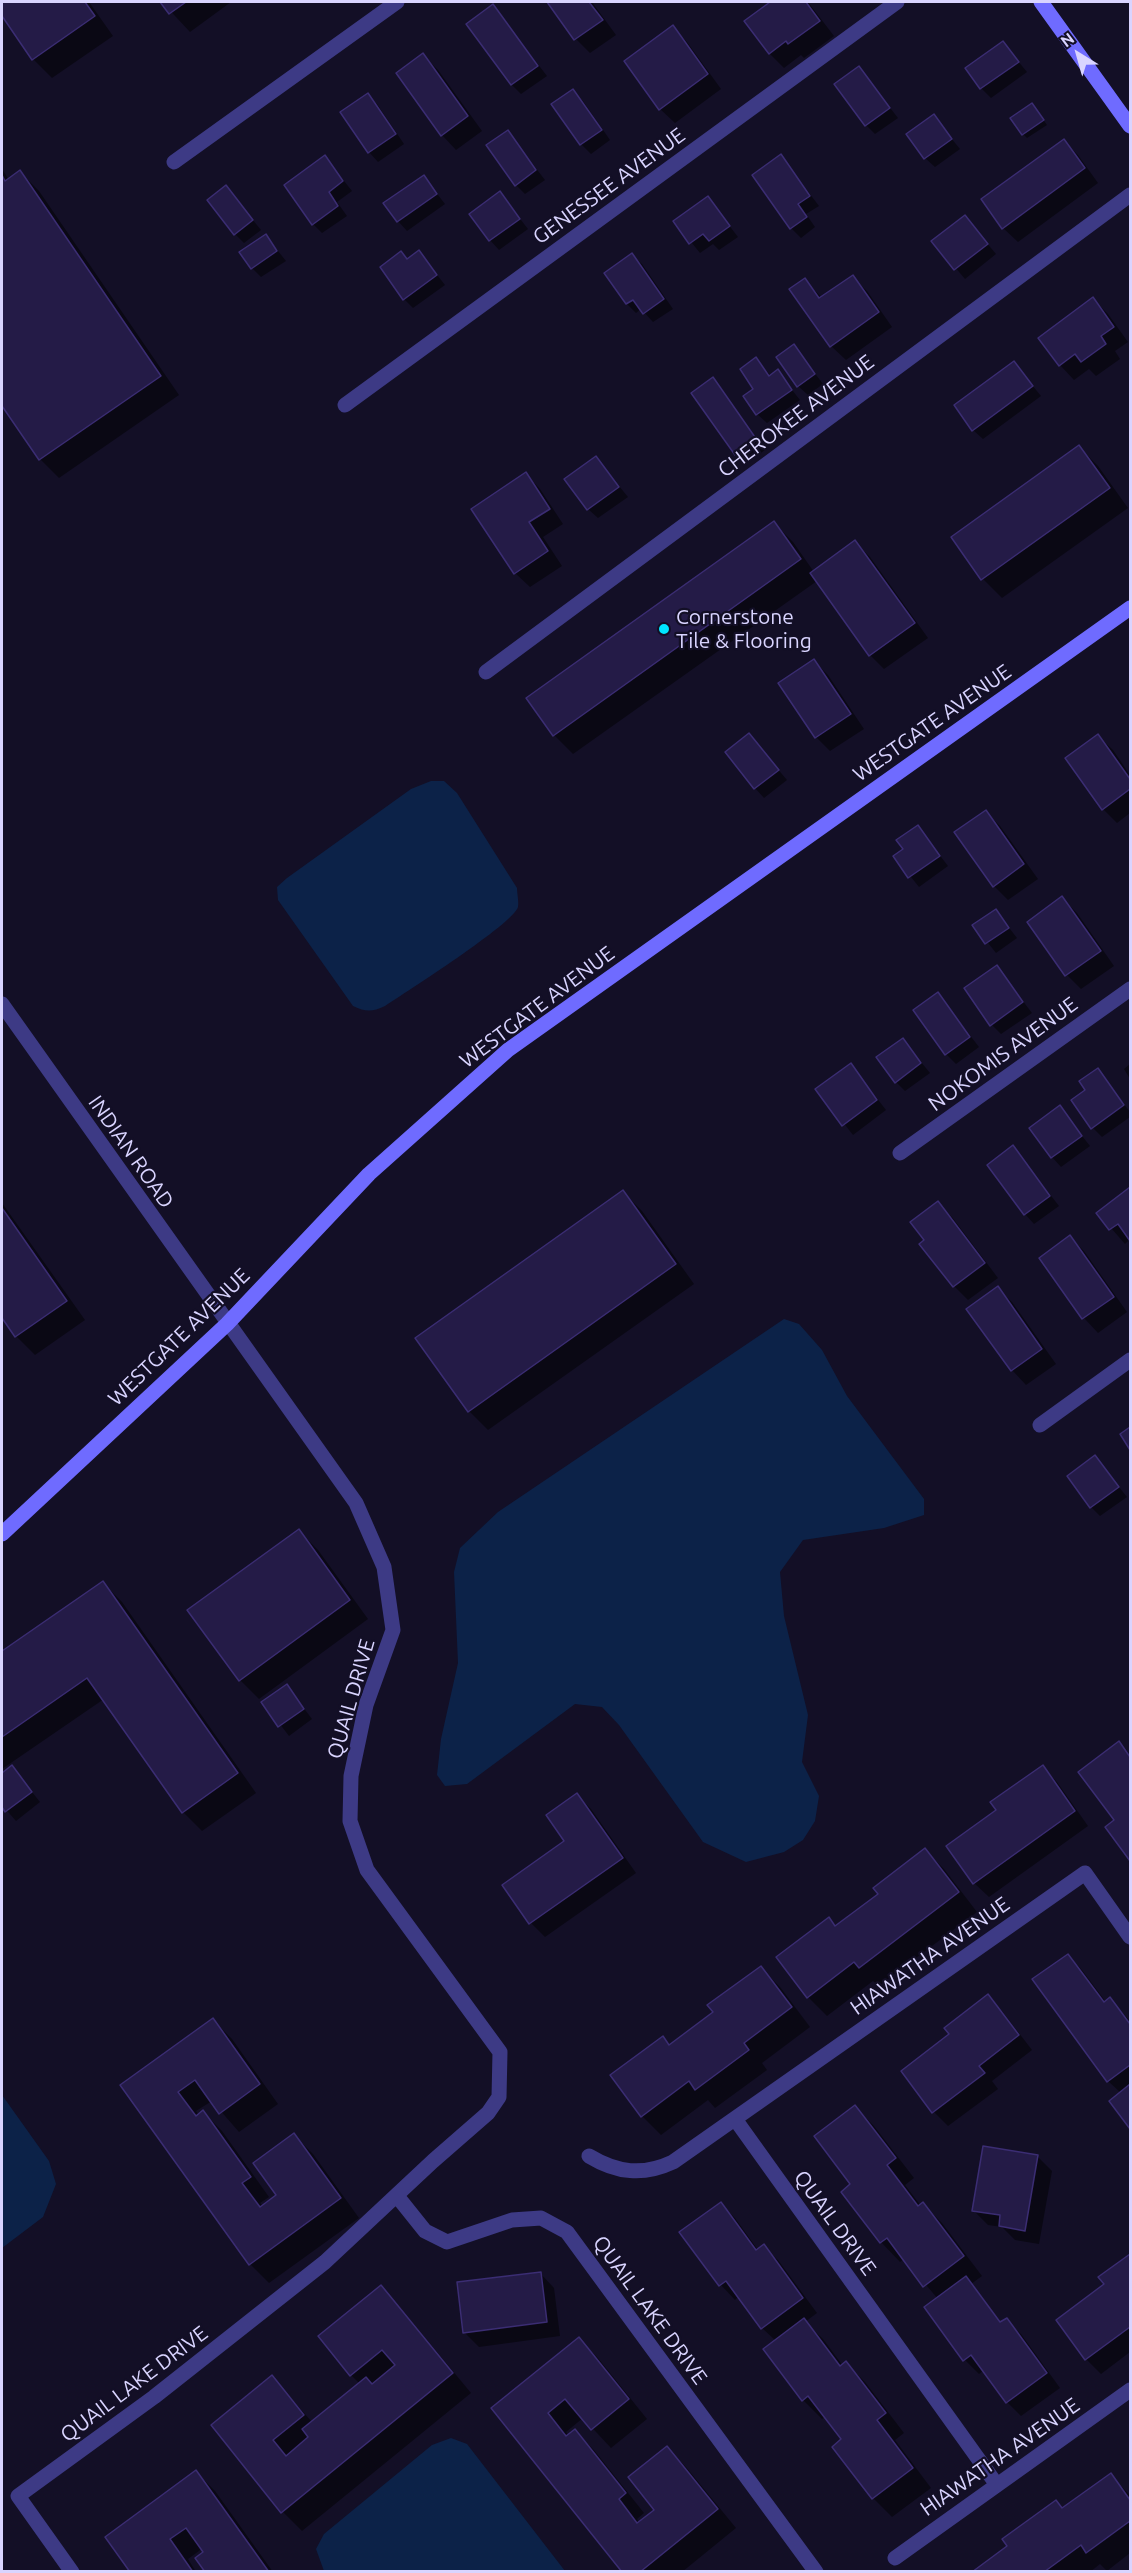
<!DOCTYPE html>
<style>
body{margin:0}
#map{position:relative;width:1132px;height:2573px;overflow:hidden;background:#130f26;font-family:Ubuntu,sans-serif}
canvas{display:block}
.frame{position:absolute;inset:0;border:3px solid #d9d4ff;pointer-events:none}
.north{position:absolute;left:1048px;top:24px;width:60px;height:60px;-webkit-text-stroke:4px #130f26;paint-order:stroke;rotate:323deg;font-size:16px;font-weight:700;line-height:24px;text-align:center;color:#d9d4ff}
.north::after{content:'';display:block;margin:auto;width:21px;height:27px;background:#d9d4ff;clip-path:polygon(50% 0,100% 100%,50% 72%,0 100%)}
</style>
<div id="map">
<canvas width="1132" height="2573"></canvas>
<div class="frame"></div>
<div class="north">N</div>
</div>
<script>
const g = document.querySelector('canvas').getContext('2d');
g.lineJoin = 'round';
function paint(path, color) { g.fillStyle = color; g.fill(path, 'evenodd'); }
function strokePath(path, color, width, dash) { g.strokeStyle = color; g.lineWidth = width; g.lineCap = dash ? 'butt' : 'round'; g.setLineDash(dash || []); g.stroke(path); }
function label(font, color, halo, rows, align = 'center') {
  g.font = font + ' Ubuntu,sans-serif'; g.lineWidth = 4.5; g.setLineDash([]); g.textBaseline = 'middle'; g.strokeStyle = halo; g.fillStyle = color; for (const [text, x, y, turn = 0] of rows) {
    g.save(); g.translate(x, y); g.rotate((+turn || 0) * Math.PI / 180); g.textAlign = isNaN(turn) ? turn : align; if (halo) g.strokeText(text, 0, 0); g.fillText(text, 0, 0); g.restore();
  }
}
paint(new Path2D(`
 M431 781H444L457 793 517 888C517 893 519 902 518 907 513 924 406 992 385 1006 372 1012 366 1012 353 1006L278 900 277 887 287 878 411 789Z
 M784 1319 799 1324 822 1350 847 1396 924 1499V1515L884 1528 803 1540 780 1572 784 1616 808 1715 802 1762 819 1796 815 1821 803 1840 784 1852 746 1862 703 1842 619 1725 602 1707 575 1704 467 1784 445 1786 437 1775 441 1739 458 1663 454 1572 460 1548 498 1512Z
 M2 2095 49 2161 56 2184 43 2217 2 2248Z
 M451 2438 467 2444 565 2571H324L316 2549 324 2534 432 2445Z`), '#0c2248');
paint(new Path2D(`
 M2 2H89L113 36 52 78 33 59 2 14Z
 M162 2H231L190 32Z
 M549 2H592L616 35 590 53 576 39Z
 M773 2H808L834 36 804 58 801 55 784 68 770 54 746 21Z
 M493 6 547 76 521 94 512 85 468 24Z
 M673 27 687 42 721 89 675 123 660 109Z
 M1003 43 1027 72 991 98 981 88Z
 M423 55 438 70 482 131 456 150 442 135Z
 M859 68 898 118 875 134 866 125Z
 M573 91 583 101 610 140 591 154 581 144 553 105Z
 M368 95 377 104 404 144 378 162 369 152Z
 M1032 104 1047 125 1027 138 1023 134Z
 M933 116 960 149 935 167 925 158Z
 M508 132 545 180 525 194 516 185Z
 M1064 141 1078 155 1098 183 1018 242 1003 228Z
 M781 156 819 206 806 214 815 227 801 238 791 228 754 176Z
 M325 157 352 191 337 202 347 216 322 233 313 224Z
 M2 169 9 180 20 172 39 191 179 395 59 478 40 459 2 403Z
 M424 177 445 204 407 231 398 221Z
 M226 187 261 230 244 243 235 234Z
 M500 193 528 229 499 250 490 240Z
 M708 198 738 237 719 250 713 244 700 253 675 222Z
 M965 217 996 254 965 279 933 241Z
 M266 236 286 261 261 277 252 268Z
 M419 252 445 285 413 308 404 299 408 260Z
 M632 255 642 264 673 309 653 322 641 309 636 313 627 304Z
 M852 277 867 291 892 327 846 360 831 346 805 280 822 298Z
 M1093 299 1108 314 1128 342 1115 351 1120 359 1096 376 1089 369 1074 380 1060 365 1040 338Z
 M794 346 823 384 808 395 798 386Z
 M756 359 771 376 777 371 800 400 767 423 757 414Z
 M1014 363 1041 396 983 439 973 430Z
 M712 379 722 389 765 450 746 464 736 454 693 393Z
 M1079 447 1098 466 1128 508 1002 598 983 579Z
 M596 458 628 497 598 518 588 509Z
 M526 474 540 489 563 524 543 537 562 566 530 587 515 573Z
 M774 523 793 542 814 572 855 542 870 557 928 638 884 669 870 655 817 581 573 754 554 735 528 699Z
 M814 661 828 675 864 729 830 751 816 737Z
 M749 735 787 780 764 798 755 788Z
 M1098 736 1113 750 1130 775V813L1117 823 1103 809Z
 M985 811 1000 826 1038 879 1008 900 994 886Z
 M918 827 948 866 919 887 895 857 905 850Z
 M1062 898 1077 913 1114 966 1081 989 1067 975Z
 M996 911 1017 938 996 953 974 925Z
 M997 967 1032 1013 1001 1034 992 1025Z
 M938 994 979 1047 956 1064 946 1054 915 1010Z
 M903 1040 930 1073 905 1091 896 1082Z
 M1130 1064V1079L1124 1069Z
 M851 1065 886 1110 853 1135 817 1089Z
 M1098 1070 1130 1112V1117L1102 1137 1093 1128 1087 1090Z
 M1059 1107 1090 1146 1061 1167 1052 1157Z
 M1013 1147 1059 1206 1034 1224 1025 1214Z
 M1130 1189V1239L1125 1244 1098 1213Z
 M623 1192 642 1211 694 1284 488 1430 469 1411 417 1338Z
 M2 1203 85 1320 35 1355 16 1336 2 1316Z
 M937 1203 952 1217 998 1278 968 1300 954 1286 926 1241Z
 M1070 1237 1084 1251 1127 1312 1098 1333 1084 1318 1041 1258Z
 M997 1288 1012 1302 1056 1364 1026 1385 1012 1370Z
 M1095 1457 1127 1497 1100 1516 1091 1507Z
 M299 1531 318 1550 368 1619 259 1699 240 1680Z
 M103 1583 122 1602 256 1793 202 1831 183 1812 104 1699 2 1769V1653Z
 M287 1686 312 1719 289 1736 263 1702Z
 M1118 1743 1130 1755V1858L1107 1827 1116 1820Z
 M12 1767 40 1802 16 1821 2 1805V1775Z
 M1043 1767 1057 1782 1088 1826 989 1897 974 1883 998 1811Z
 M577 1795 591 1809 636 1873 545 1937 531 1923 504 1885 566 1841Z
 M925 1850 944 1869 977 1912 879 1986 873 1981 827 2016 808 1997 829 1919 836 1927 880 1894Z
 M1068 1955 1082 1970 1106 2002 1110 1999 1130 2021V2126L1111 2101 1121 2093 1108 2081Z
 M761 1968 780 1987 810 2027 762 2063 767 2070 715 2108 708 2100 661 2135 642 2116 663 2038 670 2046 715 2013Z
 M988 1996 1002 2011 1032 2050 992 2081 998 2089 948 2126 934 2112 903 2071 951 2035Z
 M213 2020 232 2039 278 2104 239 2132 212 2101 196 2111 199 2115 203 2112 222 2131 269 2197 260 2203 263 2206 278 2196 294 2135 313 2154 359 2218 269 2283 250 2264 122 2085Z
 M855 2107 874 2126 914 2178 905 2185 921 2206 923 2204 942 2223 982 2276 971 2284 1002 2323 1006 2320 1021 2334 1060 2388 1021 2416 1007 2402 984 2370 979 2374 965 2360 938 2299 904 2259 900 2262 881 2242 843 2192 852 2185Z
 M1037 2156 1052 2171 1039 2244 1015 2240 1002 2227 988 2225 973 2210Z
 M721 2204 735 2218 758 2250 763 2246 778 2260 817 2313 805 2322 823 2339 843 2366 846 2363 865 2382 904 2433 895 2440 931 2488 892 2517 873 2498 844 2440 826 2416 822 2419 803 2400 776 2341 762 2328 739 2296 735 2300 721 2285 682 2233Z
 M1130 2255V2352L1101 2374 1086 2359 1058 2320 1106 2285 1100 2277Z
 M540 2273 554 2288 560 2336 479 2347 464 2332Z
 M380 2287 399 2306 471 2393 302 2531 283 2512 213 2425 272 2377 312 2422 360 2384 351 2375Z
 M579 2339 598 2358 647 2419 611 2448 583 2418 566 2432 569 2436 575 2431 594 2450 644 2513 637 2519 640 2523 656 2510 667 2448 686 2467 736 2528 682 2572H624L493 2408Z
 M196 2472 215 2491 273 2572H206L205 2552 203 2548 188 2559 196 2572H131Z
 M1110 2475 1130 2495V2553L1107 2571 1100 2564 1090 2572H975Z`), '#0007');
const building = new Path2D(`
 M2 2H85L95 16 32 60 2 16Z
 M160 2H186L169 14Z
 M547 2H589L603 20 574 40Z
 M770 2H806L820 21 788 44 786 41 769 54 744 21Z
 M493 4 538 66 511 85 466 24Z
 M673 25 708 74 659 110 624 61Z
 M1003 41 1019 62 980 89 965 68Z
 M423 53 468 116 441 136 396 73Z
 M859 66 890 108 865 126 834 84Z
 M573 89 602 130 580 145 551 104Z
 M368 93 396 134 368 153 340 112Z
 M1032 103 1044 120 1022 135 1010 118Z
 M934 114 952 139 924 159 906 134Z
 M508 130 536 170 515 186 486 145Z
 M1064 139 1085 168 1002 229 981 199Z
 M781 154 810 196 798 204 807 217 790 229 752 175Z
 M325 155 343 181 329 192 338 206 312 225 284 185Z
 M20 170 161 376 39 460 2 406V175L5 181Z
 M424 175 437 194 397 222 383 203Z
 M226 185 253 220 234 235 207 200Z
 M500 191 520 219 489 241 469 214Z
 M708 196 730 226 709 241 703 234 689 244 673 221Z
 M965 215 988 244 954 270 931 241Z
 M266 234 277 251 251 269 239 252Z
 M419 250 437 275 403 300 380 267 401 251 407 259Z
 M632 253 664 299 643 314 633 300 626 304 604 273Z
 M853 275 879 312 830 347 789 289 805 278 819 298Z
 M1093 297 1114 327 1101 336 1106 344 1081 362 1075 354 1059 366 1038 338Z
 M794 344 815 374 797 387 776 357Z
 M756 357 769 376 778 369 792 390 756 415 743 396 753 389 740 369Z
 M1014 361 1033 386 972 431 954 405Z
 M713 377 757 440 735 455 691 393Z
 M1079 445 1110 488 981 580 951 537Z
 M596 456 619 487 587 510 564 479Z
 M526 472 550 509 529 522 548 551 514 574 471 509Z
 M774 521 801 559 553 736 526 698Z
 M855 540 915 623 869 656 810 573Z
 M814 659 851 714 815 738 778 683Z
 M749 733 779 770 754 789 725 752Z
 M1098 734 1130 779V789L1102 810 1065 758Z
 M986 810 1024 864 993 887 954 832Z
 M918 825 940 856 908 878 893 856 903 849 896 840Z
 M1062 896 1101 951 1065 976 1027 922Z
 M996 909 1009 928 985 944 972 925Z
 M997 965 1023 1002 990 1026 964 988Z
 M938 992 970 1037 945 1055 913 1010Z
 M903 1038 921 1063 895 1083 876 1057Z
 M851 1063 877 1100 842 1126 815 1089Z
 M1098 1068 1124 1105 1091 1129 1071 1100 1085 1090 1079 1081Z
 M1060 1105 1082 1136 1051 1158 1029 1128Z
 M1013 1145 1050 1196 1024 1215 987 1165Z
 M1130 1187V1241L1118 1224 1109 1230 1096 1213Z
 M623 1190 676 1264 468 1412 415 1338Z
 M938 1201 985 1263 953 1287 919 1244 924 1240 910 1222Z
 M2 1208 67 1301 15 1337 2 1318Z
 M1070 1235 1114 1297 1082 1319 1039 1258Z
 M998 1286 1042 1349 1011 1371 966 1309Z
 M1130 1427V1450L1120 1434Z
 M1095 1455 1119 1487 1090 1508 1067 1476Z
 M299 1529 350 1600 239 1681 187 1610Z
 M103 1581 238 1773 182 1813 87 1678 2 1737V1651Z
 M287 1684 304 1709 278 1727 261 1702Z
 M1119 1741 1130 1757V1861L1105 1827 1114 1820 1078 1772Z
 M12 1765 32 1792 5 1812 2 1807V1773Z
 M1043 1765 1075 1811 973 1884 946 1846 996 1810 990 1802Z
 M577 1793 623 1858 529 1924 502 1885 564 1841 546 1815Z
 M925 1848 959 1892 859 1968 854 1962 807 1998 776 1957 829 1917 835 1926 878 1894 873 1888Z
 M1068 1954 1104 2002 1110 1997 1130 2024V2065L1107 2082 1032 1979Z
 M761 1966 792 2007 744 2043 749 2050 695 2090 689 2081 641 2117 610 2075 663 2036 669 2045 713 2012 707 2005Z
 M988 1994 1019 2035 979 2066 985 2073 932 2113 901 2071 949 2034 944 2028Z
 M213 2018 260 2084 219 2114 195 2080 178 2092 196 2116 203 2110 251 2177 242 2183 260 2207 276 2195 253 2163 294 2133 341 2198 249 2265 120 2085Z
 M1130 2084V2129L1109 2101Z
 M855 2105 896 2158 887 2165 918 2206 923 2202 964 2256 923 2287 887 2238 880 2243 841 2192 850 2184 814 2136Z
 M983 2146 1038 2155 1025 2231 999 2226 1000 2215 972 2211Z
 M721 2202 756 2250 764 2244 803 2298 761 2329 726 2281 719 2286 679 2232Z
 M1130 2254V2327L1085 2360 1056 2320 1104 2284 1098 2277Z
 M541 2272 547 2322 463 2333 457 2282Z
 M966 2276 1000 2322 1007 2318 1047 2373 1006 2403 971 2355 963 2361 924 2307Z
 M381 2285 453 2373 281 2513 211 2425 272 2375 304 2415 273 2440 286 2456 308 2437 302 2429 366 2377 372 2384 395 2365 382 2350 350 2376 318 2336Z
 M804 2318 840 2366 846 2361 886 2413 877 2420 913 2468 872 2499 832 2447 841 2439 808 2396 802 2401 763 2349Z
 M579 2337 629 2399 591 2430 565 2399 548 2413 566 2436 575 2429 626 2493 619 2499 637 2523 654 2510 628 2477 667 2446 718 2509 640 2572H622L491 2408Z
 M196 2470 269 2572H205L195 2558 203 2552 186 2528 170 2539 193 2572H130L105 2537Z
 M1111 2473 1130 2500V2521L1086 2553 1081 2545 1044 2572H972L1007 2546 1002 2539 1056 2500 1062 2508Z`);
paint(building, '#241b47');
strokePath(building, '#3b2d73', 1.5);
strokePath(new Path2D(`
 M174 162 397 2
 M345 405 897 2
 M486 672 1130 195
 M2 1004 356 1503 384 1567 393 1630 366 1705 351 1776 350 1821 367 1870 500 2052 499 2097 488 2113 433 2161 325 2262 154 2397 18 2496 72 2572
 M900 1153 1130 989
 M1040 1425 1130 1360
 M735 2119 997 2485
 M589 2156C617 2173 643 2176 673 2162L1085 1873 1130 1937
 M397 2196 425 2231 447 2242 512 2220 541 2218 567 2232 816 2572
 M895 2558 1130 2390`), '#3d3a85', 15);
strokePath(new Path2D(`
 M1041 2 1130 126
 M2 1534 227 1324 369 1174 508 1050 1130 608`), '#6f6bff', 15);
for (const [x, y, r, color] of [
 [664,629,6,"#00e5ff"]
]) { const dot = new Path2D(); dot.arc(x, y, r, 0, 2 * Math.PI); g.fillStyle = color; g.fill(dot); strokePath(dot, '#130f26', 2); }
label('21px', '#d9d4ff', '#130f26', [
 ["GENESSEE AVENUE",609,186,-36],
 ["CHEROKEE AVENUE",796,416,-37],
 ["WESTGATE AVENUE",932,723,-35],
 ["WESTGATE AVENUE",537,1007,-37],
 ["NOKOMIS AVENUE",1003,1054,-36],
 ["INDIAN ROAD",131,1152,55],
 ["WESTGATE AVENUE",179,1337,-44],
 ["QUAIL DRIVE",351,1699,-74],
 ["HIAWATHA AVENUE",930,1956,-35],
 ["QUAIL DRIVE",835,2223,54],
 ["QUAIL LAKE DRIVE",650,2310,54],
 ["QUAIL LAKE DRIVE",134,2384,-37],
 ["HIAWATHA AVENUE",1000,2457,-35]
]);
label('21px', '#d9d4ff', '#130f26', [
 ["Cornerstone",676,617],
 ["Tile & Flooring",676,641]
], 'left');
</script>
